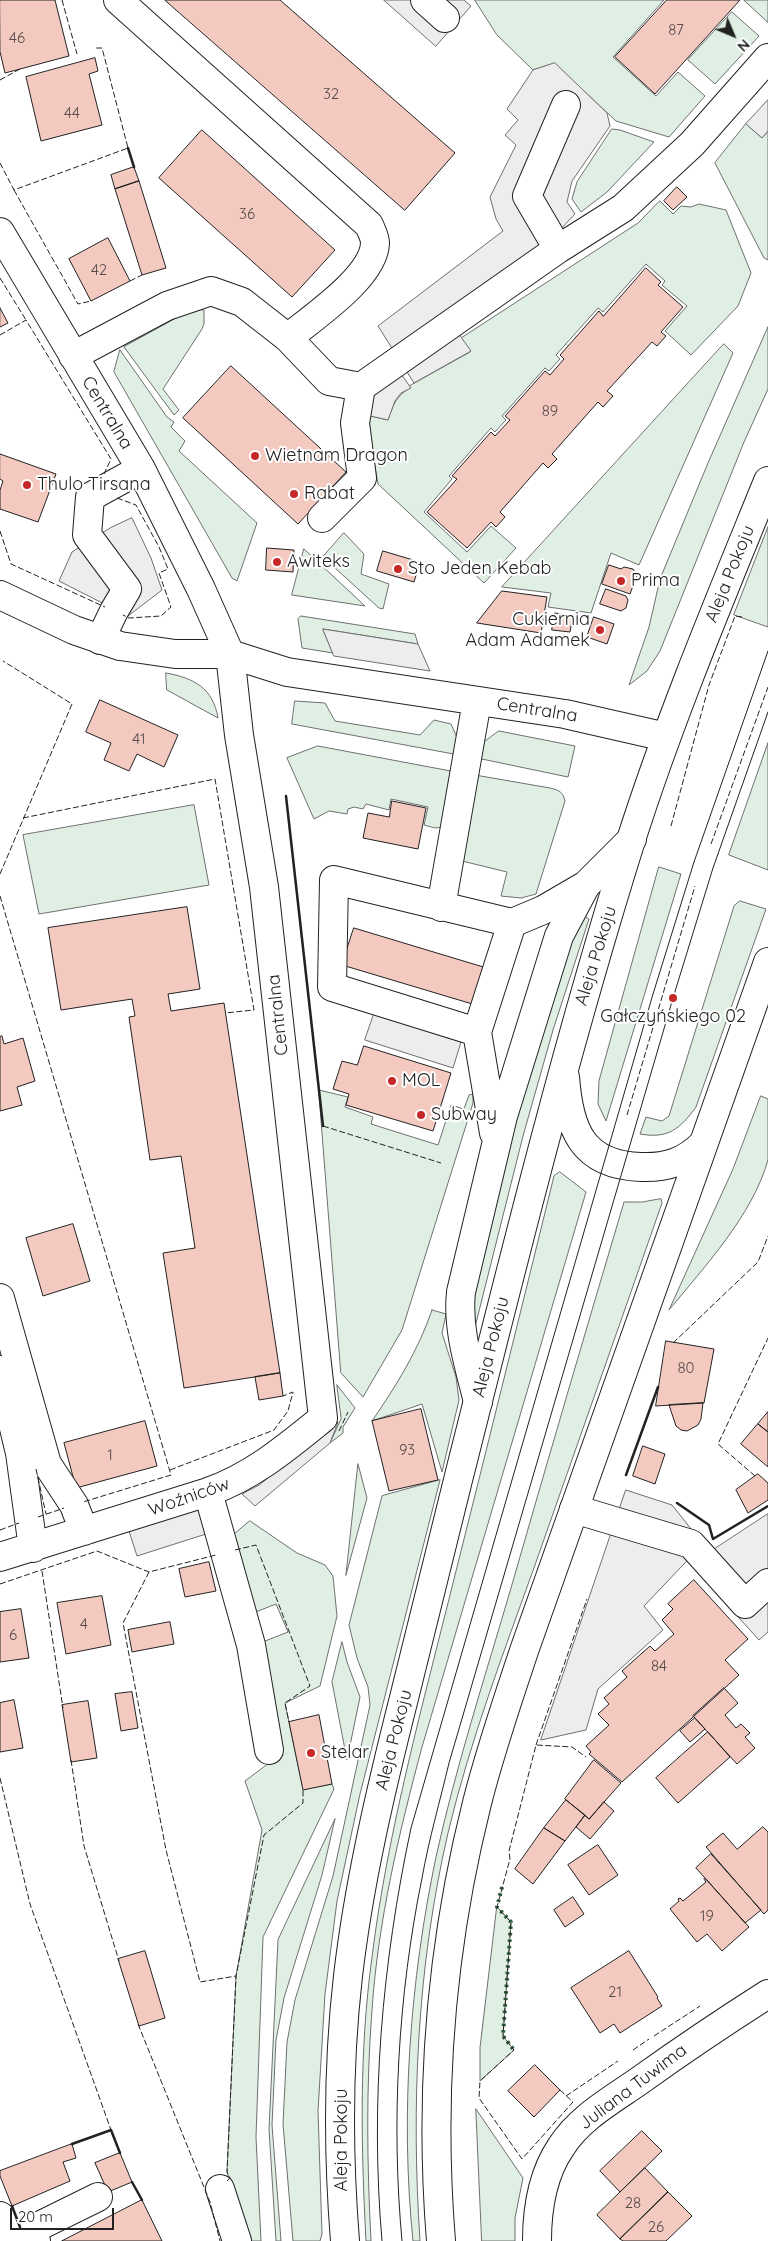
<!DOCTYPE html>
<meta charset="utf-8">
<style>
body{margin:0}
#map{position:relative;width:768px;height:2241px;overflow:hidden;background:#fff;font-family:Quicksand,sans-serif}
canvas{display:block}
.north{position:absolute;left:708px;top:10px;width:50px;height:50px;-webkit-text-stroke:4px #fff;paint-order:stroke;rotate:135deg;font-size:14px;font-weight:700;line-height:20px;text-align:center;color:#222}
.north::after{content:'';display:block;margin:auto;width:18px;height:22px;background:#222;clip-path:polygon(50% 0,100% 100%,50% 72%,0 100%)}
.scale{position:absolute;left:10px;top:2208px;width:104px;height:22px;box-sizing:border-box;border:2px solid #222;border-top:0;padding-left:6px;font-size:15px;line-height:18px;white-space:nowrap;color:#222;-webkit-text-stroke:4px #fff;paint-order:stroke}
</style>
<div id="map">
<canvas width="768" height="2241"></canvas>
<div class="north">N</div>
<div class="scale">20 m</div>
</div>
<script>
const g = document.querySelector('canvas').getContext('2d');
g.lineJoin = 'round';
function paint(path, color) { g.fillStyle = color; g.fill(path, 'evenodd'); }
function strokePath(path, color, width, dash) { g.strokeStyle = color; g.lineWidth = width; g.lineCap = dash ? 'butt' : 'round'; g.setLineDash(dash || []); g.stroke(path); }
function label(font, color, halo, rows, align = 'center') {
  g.font = font + ' Quicksand,sans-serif'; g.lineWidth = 4; g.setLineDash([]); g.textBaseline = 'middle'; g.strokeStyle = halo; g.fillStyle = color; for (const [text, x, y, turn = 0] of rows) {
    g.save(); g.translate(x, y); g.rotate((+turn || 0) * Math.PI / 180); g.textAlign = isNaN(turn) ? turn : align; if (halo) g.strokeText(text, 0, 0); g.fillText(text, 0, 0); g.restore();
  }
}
const green = new Path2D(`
 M475 0H664L613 57 656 96 678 72 705 96 669 137 616 121 555 64 533 70 497 35Z
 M744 0H768V22Z
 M732 12 759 36 715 84 688 60Z
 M746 124 762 138 768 131V260L764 258 715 163Z
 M612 129 620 130 654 142 607 192 581 212 572 199 577 182Z
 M660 201 673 214 681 206 691 207 699 204 726 210 751 273 738 306 691 355 665 331 687 306 662 285 665 281 646 264 603 312 598 308 556 355 560 359 549 371 545 368 502 416 506 420 495 432 491 428 449 476 452 479 424 512 467 552 491 526 516 548 484 583 378 484 366 415 388 420C393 405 396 396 410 388L409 386 470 352 461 338 638 223Z
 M193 309 204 310V324L202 329 163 389 179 410 174 415 124 347Z
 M768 327V389L744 442 660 651 647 671 629 685 649 627 660 579 708 463Z
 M724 344 733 353 639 565 611 553 591 613 548 607 551 593 502 587Z
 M120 350 167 417 174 422 171 427 185 441 179 451 257 523 237 581 232 578 114 372Z
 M768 527V627L734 615Z
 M344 533 364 554 361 574 389 584 383 609 379 608 323 557Z
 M304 549 365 606 292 595Z
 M301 616 415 634 418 644 323 629 333 653 302 648 298 619Z
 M166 673C194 678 213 688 218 718L167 690Z
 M295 701 325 703 335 721 420 735 434 720 451 724 459 742V755L292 724Z
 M499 731 575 746 568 777 477 758 480 745Z
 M768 743V870L729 855Z
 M318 746 456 772 443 827 435 828 424 825 428 807 391 799 389 810 366 804 363 809 354 807 348 809 347 814 329 811 314 819 287 758Z
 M475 775 550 788C559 790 563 792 565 801L536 894 521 898 501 896 507 872 462 861Z
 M194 805 209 885 39 914 23 835Z
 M659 867 681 874 606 1121 598 1104 599 1081Z
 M740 901 766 909 696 1107C680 1129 668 1139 640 1134L646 1117 662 1121 669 1116 734 906Z
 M586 917 589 919 553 1030 523 1136 475 1327 469 1300 553 977 578 924Z
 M319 1090 348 1097 345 1107 373 1117 371 1124 438 1145 451 1105 464 1109 469 1095 473 1094V1103L402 1330 363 1397 341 1373Z
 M761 1096 768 1099C768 1115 768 1146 768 1160 752 1216 705 1266 669 1310L733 1169Z
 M560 1172 586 1192 422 1747C399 1833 378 1921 372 2010 366 2087 367 2164 371 2241H366C361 2146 359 2052 372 1957 388 1829 423 1704 454 1579 488 1444 521 1310 554 1176Z
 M661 1199 662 1203C620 1324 577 1445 535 1565 503 1654 470 1741 448 1833 417 1967 411 2104 420 2241H413C400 2114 410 1981 436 1857 456 1766 485 1677 511 1588 548 1459 586 1330 624 1202H642Z
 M432 1310 446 1314 442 1333 456 1377 459 1400 442 1472 422 1404 372 1421C396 1386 418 1351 432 1310Z
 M337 1385 355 1408 343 1427V1433L330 1443 341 1419Z
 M358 1464 367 1498 346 1575Z
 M440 1480 360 1794 337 1901 325 1994 318 2111 322 2234 320 2241H293L283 2124 287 2042 295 2000 333 1876 370 1705 368 1687 357 1658 349 1625 382 1496Z
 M250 1521 297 1553 325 1565 333 1576 337 1616 320 1686 285 1703 303 1789 332 1784 334 1789 263 1937 256 2137 261 2241H249L227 2172 236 1976 262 1830 245 1781 281 1754 260 1643 288 1632 276 1604 253 1613 227 1536 235 1533Z
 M342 1642 347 1662 360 1697 347 1760 332 1682Z
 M335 1819 322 1875 284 1998 276 2040 272 2125 281 2241H276L269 2129 278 1940Z
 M497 1907 511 1922 503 2036 514 2050 480 2081V2048Z
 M476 2109 523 2178 515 2218V2241H482Z`);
paint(green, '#e0efe3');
strokePath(green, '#6f6f6f', 1);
const parking = new Path2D(`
 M384 0H464L471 6 436 46Z
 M555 63 607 113 610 126 572 181 567 202 575 214 541 250 451 323 471 351 414 383 378 326 503 231 496 219 490 197 516 145 505 135 518 120 507 109 533 70Z
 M768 100V131L762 138 746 124Z
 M399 371 411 388 401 393 395 401 388 420 366 415 375 392Z
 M132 518 151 558 162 590 128 616 59 581 72 552 110 528Z
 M323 629 418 644 430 671 334 656Z
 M374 1014 461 1042 453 1068 365 1040Z
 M338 1422 330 1443 255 1506 242 1494 259 1485Z
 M626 1490 672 1505 703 1544 644 1606 663 1630 598 1689 586 1730 541 1740Z
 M198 1509 206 1534 137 1556 129 1531Z
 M768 1514V1632L759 1640 713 1589V1550Z`);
paint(parking, '#ededed');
strokePath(parking, '#6f6f6f', 1);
const building = new Path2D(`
 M0 0H55L69 56 5 73 0 52Z
 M165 0H280L455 153 405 210Z
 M667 0H740L655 94 615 57Z
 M95 58 98 71 89 74 102 125 41 141 26 77Z
 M202 130 335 250 292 297 159 178Z
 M134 167 139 181 115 189 111 175Z
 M139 181 166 268 142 275 115 189Z
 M677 187 687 197 673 210 664 201Z
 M108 238 130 281 91 301 69 259Z
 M646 268 661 282 658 285 683 307 661 332 666 336 657 346 652 342 607 391 613 396 603 407 598 402 552 454 557 459 548 468 543 463 500 512 505 517 496 527 491 522 467 548 427 512 457 479 452 476 491 432 495 436 510 420 505 416 545 371 550 375 564 359 560 355 599 311 603 316Z
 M0 308 8 323 0 327Z
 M231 366 346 472 298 524 183 418Z
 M0 454 56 474 38 522 0 509V490L3 481 0 479Z
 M267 548 294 550 293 572 266 570Z
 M383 551 420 562 414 582 377 571Z
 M609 565 621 569 624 567 633 569 637 575 630 594 602 584Z
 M606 589 626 596 628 600 626 608 621 611 600 604Z
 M502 591 547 597 541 633 477 623Z
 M555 613 573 616 570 632 552 630Z
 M594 617 614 624 607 644 587 637Z
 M100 700 178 735 164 767 137 754 129 771 104 760 111 743 86 732Z
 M392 801 426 808 418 849 363 838 368 813 389 817Z
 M187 907 200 989 168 994 171 1011 224 1003 280 1373 184 1388 163 1253 195 1248 181 1156 150 1160 129 1017 135 1016 132 999 61 1010 48 928Z
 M354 928 490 969 479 1006 342 965Z
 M2 1036 4 1044 23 1038 35 1081 17 1087 22 1105 0 1111V1037Z
 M364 1046 451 1073 433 1131 346 1105 349 1094 333 1089 342 1061 357 1065Z
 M73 1224 90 1281 43 1296 26 1238Z
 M666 1341 714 1349 704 1403 656 1406Z
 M280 1373 283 1396 259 1400 255 1377Z
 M703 1403 701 1419 698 1425 687 1431 681 1430 676 1426 669 1405Z
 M421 1409 438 1480 389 1491 372 1421Z
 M768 1412V1432L758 1424Z
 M145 1421 157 1466 76 1488 64 1443Z
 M758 1424 768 1432V1467L741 1444Z
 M643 1446 665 1454 655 1484 633 1476Z
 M758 1474 768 1483V1500L748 1513 736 1490Z
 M209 1562 216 1591 185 1597 179 1569Z
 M694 1580 748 1639 725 1660 739 1675 622 1782 589 1754 591 1752 586 1746 609 1725 598 1714 609 1704 604 1698 627 1677 622 1671 650 1646 655 1651 674 1634 662 1620 673 1609 668 1604Z
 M102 1596 111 1645 66 1654 57 1603Z
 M21 1609 29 1658 0 1662V1612Z
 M170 1622 174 1644 132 1652 128 1630Z
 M724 1688 738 1703 725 1715 736 1728 741 1724 750 1733 745 1737 755 1748 737 1764 693 1716Z
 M132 1692 138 1728 121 1731 115 1694Z
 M14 1700 23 1748 0 1752V1703Z
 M88 1701 97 1758 71 1762 62 1705Z
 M319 1715 332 1784 303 1790 289 1722Z
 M695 1718 705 1729 690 1742 680 1731Z
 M708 1732 730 1757 678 1803 656 1778Z
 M594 1760 621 1783 589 1819 565 1799Z
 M566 1800 585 1815 565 1841 544 1828Z
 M604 1802 614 1811 590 1839 576 1827 585 1815 589 1819Z
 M763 1827 768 1832V1910L764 1914 706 1847 723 1833 737 1849Z
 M544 1828 565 1841 533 1884 515 1869Z
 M598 1845 618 1875 589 1895 568 1865Z
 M711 1854 761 1910 745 1923 696 1868Z
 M705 1878 749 1927 722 1951 707 1934 697 1942 670 1909 679 1901 678 1899 680 1898 683 1901 706 1882 704 1879Z
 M573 1897 584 1914 565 1927 554 1910Z
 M145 1951 165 2018 139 2026 118 1959Z
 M629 1951 658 1997 657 1998 662 2006 620 2033 614 2024 600 2033 571 1988Z
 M535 2065 560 2090 534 2117 508 2091Z
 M642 2131 662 2151 620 2192 600 2171Z
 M72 2144 76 2158 63 2162 70 2181 12 2206 0 2176V2171Z
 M120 2153 132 2182 108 2192 95 2163Z
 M645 2168 668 2192 620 2239 597 2215Z
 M668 2192 692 2216 666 2241H623L620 2239Z
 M142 2200 162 2241H62Z`);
paint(building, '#f3c9c0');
strokePath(building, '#222', 1);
const minor = new Path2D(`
 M425 0 445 18
 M0 232 141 469 201 589 230 654 239 735 264 887 323 1418C286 1448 253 1476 208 1492L0 1557
 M558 249 623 208 692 144 768 58
 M288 338 329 381 361 387
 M73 356 167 306 211 291 242 302 288 338C313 317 374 277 375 243 375 237 371 230 369 225L118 0
 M322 518 362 478 355 423 361 387 558 249 527 196 566 105
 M0 595 74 630 120 646 175 654H230L287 672 565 714 666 737
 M100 640 114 611 127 589 87 535 90 497 141 469
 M441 907 477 701
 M477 1032 332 987 334 880 512 923
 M494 1133 477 1032 512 923 543 910 586 885
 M0 1298 47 1464 74 1505 84 1531
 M0 1370 20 1453 33 1548
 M478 1402C469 1365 457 1329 461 1292L503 1116 559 936 586 885 632 839
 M208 1492 251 1645 269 1750
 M574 1509 691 1544 745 1604 768 1583
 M220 2189 237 2241
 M0 2216 9 2241
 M36 2241 31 2230 98 2197
 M537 2241C537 2208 542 2175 561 2147 579 2118 612 2100 639 2081 681 2051 724 2022 768 1994`);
const major = new Path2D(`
 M565 1077C569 1130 582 1165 641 1167 666 1168 685 1162 703 1144
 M345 2241C338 2154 338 2063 348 1976 359 1882 381 1789 404 1698 422 1624 441 1550 459 1476 513 1262 565 1050 631 840 670 718 720 599 768 481
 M441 2241C429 2094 441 1946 477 1803 490 1751 508 1699 525 1648L768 962`);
strokePath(minor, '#222', 30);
strokePath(major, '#222', 30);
strokePath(minor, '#fff', 28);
strokePath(major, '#fff', 28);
strokePath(new Path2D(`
 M382 2241C370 2102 382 1964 411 1828L653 994 694 862 768 651
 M402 2241C391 2121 398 1996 422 1878 429 1839 440 1801 449 1763L673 998 713 868 768 712`), '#222', 1);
strokePath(new Path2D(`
 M502 1887 497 1907 511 1922 503 2036 514 2050`), '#2f5e38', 4, [2.5, 4]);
strokePath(new Path2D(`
 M62 0 77 54
 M0 80 20 69
 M0 163 14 190 128 148 102 48H96
 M14 190 78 304 91 301
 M0 278 26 320
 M130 281 142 275
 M0 335 26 320 111 459 104 474
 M117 498 136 505 159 547 168 569 159 573 171 607 161 616 129 618 123 615
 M0 531 11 564 105 607
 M23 818 215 779 254 1010 225 1013
 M671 826 709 685 735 616 742 617
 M711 844 768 687
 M0 874 72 704 3 661
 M0 896 171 1475 83 1502
 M627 1115 695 886
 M323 1126 441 1163
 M673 1343 758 1262 768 1236
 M339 1431 348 1412
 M36 1469 46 1514
 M170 1470 274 1430 288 1411 293 1392 283 1396
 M755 1476 718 1444 768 1338
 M38 1517 64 1508
 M0 1530 19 1523
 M235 1550 256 1545 310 1686 285 1703 289 1722
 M42 1571 63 1708
 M149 1572 123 1623 166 1850 200 1982 236 1976
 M0 1584 97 1551 149 1572 216 1555
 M536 1745 587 1599
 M71 1760 84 1846 119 1961
 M0 1778 30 1904 111 2130
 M138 2024 210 2202 220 2241
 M654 2036 700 2006
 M633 2050 649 2039
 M560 2090 573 2102 522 2159 479 2098 480 2081 514 2050 503 2036 511 1922 497 1907 510 1859 509 1851 536 1745 572 1747 586 1757
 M566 2096 618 2061
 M227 2181 230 2178 227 2172 236 1976 264 1835 303 1803V1790`), '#222', 1, [6, 2.5]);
strokePath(new Path2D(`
 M128 148 134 167
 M286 796 323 1126
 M626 1475 658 1387
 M677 1503 709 1525 713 1539 768 1506
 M72 2144 111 2130 120 2153
 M132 2182 142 2200
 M12 2206 20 2227`), '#222', 2.5);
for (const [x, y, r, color] of [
 [255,456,5,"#c62828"],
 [27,485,5,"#c62828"],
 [294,494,5,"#c62828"],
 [277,562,5,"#c62828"],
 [398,569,5,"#c62828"],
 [621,581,5,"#c62828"],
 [600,630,5,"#c62828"],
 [673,998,5,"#c62828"],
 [392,1081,5,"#c62828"],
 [421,1115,5,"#c62828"],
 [311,1753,5,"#c62828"]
]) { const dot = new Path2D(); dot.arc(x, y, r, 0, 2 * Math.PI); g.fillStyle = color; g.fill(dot); strokePath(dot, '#fff', 2); }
label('15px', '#564c4a', null, [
 ["87",676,30],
 ["46",17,38],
 ["32",331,94],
 ["44",72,113],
 ["36",247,214],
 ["42",99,270],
 ["89",550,411],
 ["41",139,739],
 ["80",686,1368],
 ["93",407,1450],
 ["1",110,1455],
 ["4",84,1624],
 ["6",13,1635],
 ["84",659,1666],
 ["19",707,1916],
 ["21",615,1992],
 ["28",633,2203],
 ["26",656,2227]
]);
label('18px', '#222', '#fff', [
 ["Centralna",107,413,59],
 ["Aleja Pokoju",730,574,-68],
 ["Centralna",537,710,9],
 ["Aleja Pokoju",596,956,-73],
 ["Centralna",278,1015,-96],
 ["Aleja Pokoju",491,1347,-76],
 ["Woźniców",189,1497,-19],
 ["Aleja Pokoju",394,1740,-76],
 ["Juliana Tuwima",633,2087,-37],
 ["Aleja Pokoju",342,2140,-90]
]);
label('18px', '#222', '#fff', [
 ["Wietnam Dragon",265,456],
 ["Thulo Tirsana",37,485],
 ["Rabat",304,494],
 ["Awiteks",287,562],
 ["Sto Jeden Kebab",408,569],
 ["Prima",631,581],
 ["Cukiernia",590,620,"right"],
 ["Adam Adamek",590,641,"right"],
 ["Gałczyńskiego 02",673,1017,"center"],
 ["MOL",402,1081],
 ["Subway",431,1115],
 ["Stelar",321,1753]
], 'left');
</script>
